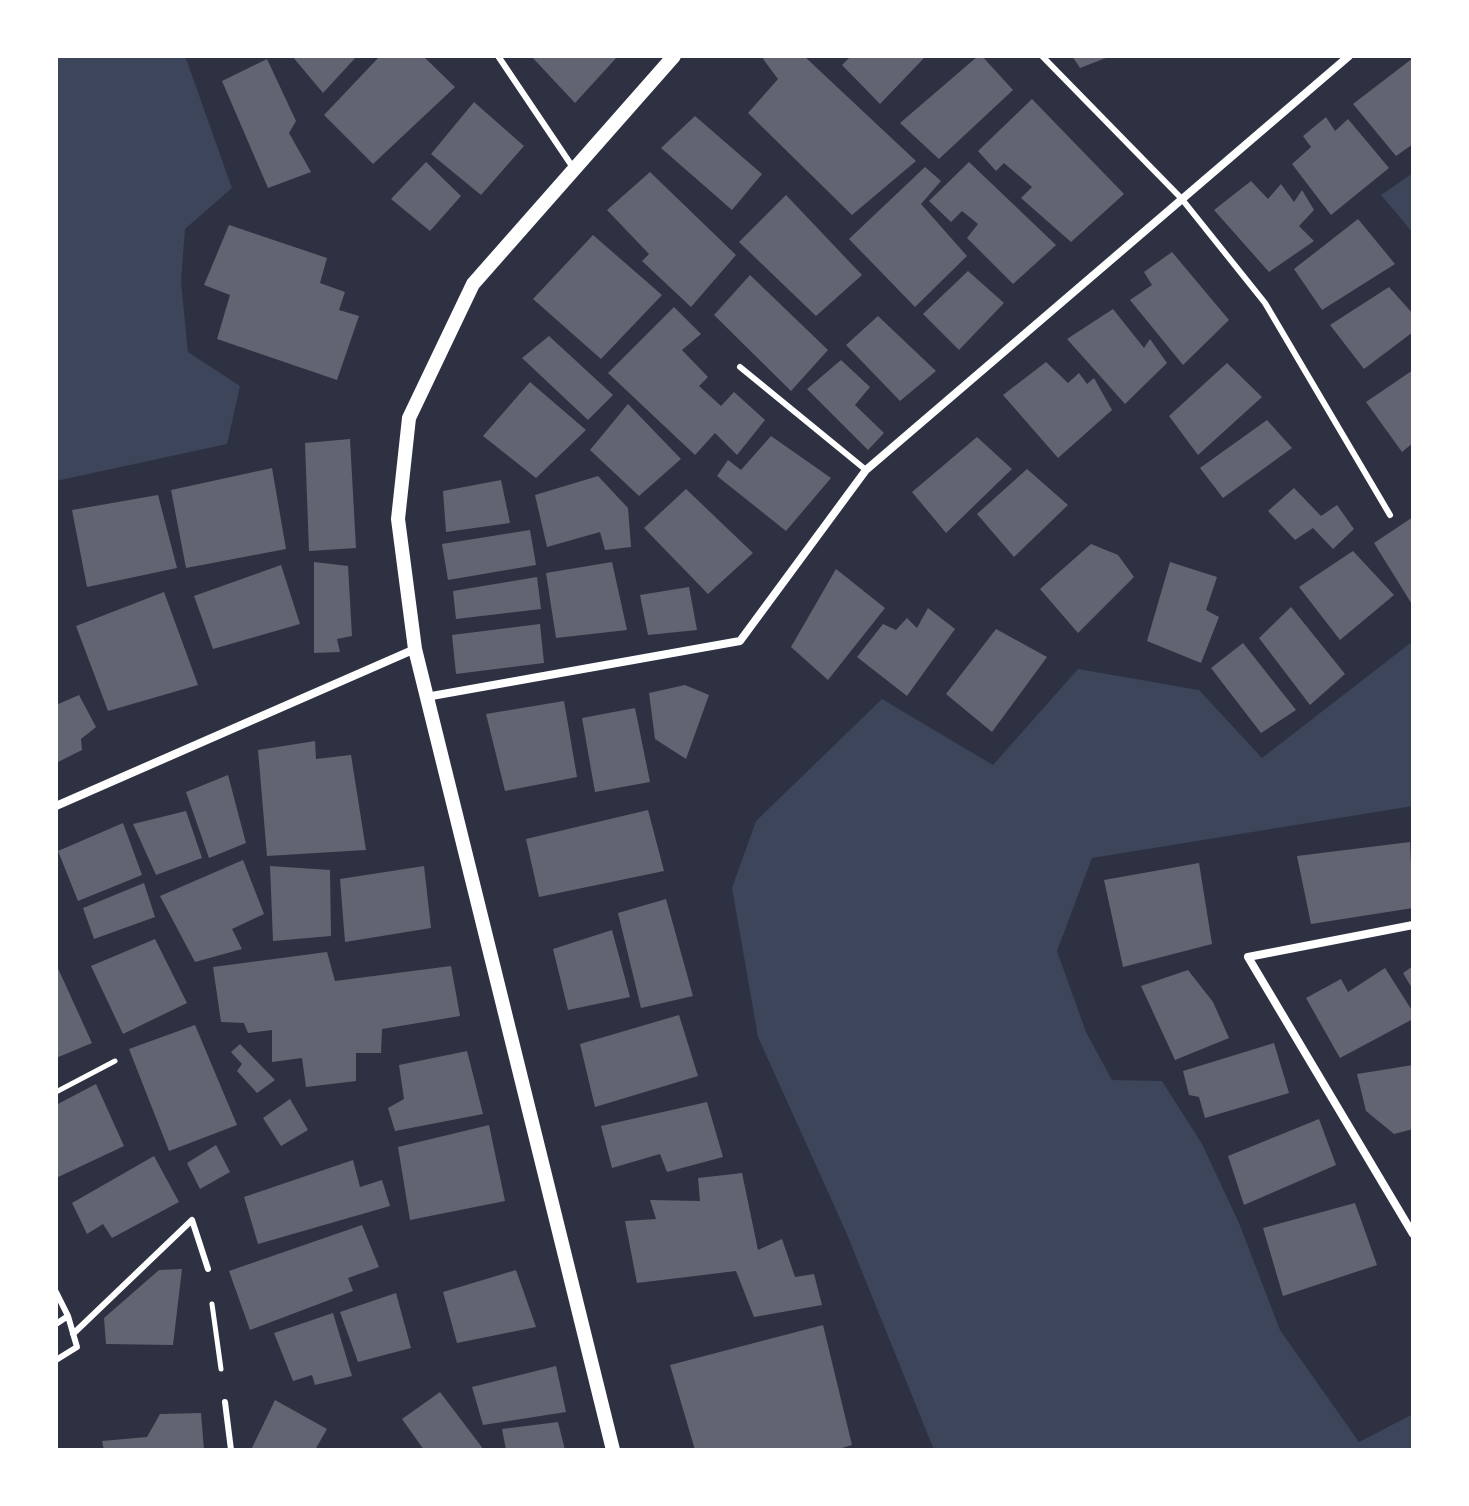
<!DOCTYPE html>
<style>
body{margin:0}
#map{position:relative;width:1469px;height:1506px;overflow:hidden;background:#2d3142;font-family:"Exo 2",sans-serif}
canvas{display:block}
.frame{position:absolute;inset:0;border:58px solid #fff;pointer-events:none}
</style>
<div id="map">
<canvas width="1469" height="1506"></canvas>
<div class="frame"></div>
</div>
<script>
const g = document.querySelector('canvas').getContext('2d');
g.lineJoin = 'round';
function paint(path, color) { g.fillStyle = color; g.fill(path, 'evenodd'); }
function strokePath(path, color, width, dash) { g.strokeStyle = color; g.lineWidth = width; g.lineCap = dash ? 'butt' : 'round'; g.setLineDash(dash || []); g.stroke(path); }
paint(new Path2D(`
 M56 56H185L232 188 185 229 181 282 188 352 240 386 227 444 56 481Z
 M1413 173V233L1381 195Z
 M1413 641V806L1092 858 1057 951 1086 1032 1112 1080 1162 1081 1202 1144 1239 1223 1280 1330 1359 1442 1413 1414V1450H934L846 1232 758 1037 732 888 756 821 882 699 993 765 1078 669 1199 690 1262 758Z`), '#3c4559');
paint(new Path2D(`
 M292 56H357L323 93Z
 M380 56H423L455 87 373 164 324 115Z
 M531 56H618L575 103Z
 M767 56H804L916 161 852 215 748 113 778 79 763 59Z
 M851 56H926L880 104 842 65Z
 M978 56H982L1013 90 939 159 900 123Z
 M1072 56H1111L1080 68Z
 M1413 58V144L1396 156 1353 104Z
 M267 59 296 121 289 133 311 172 268 188 222 81Z
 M1032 99 1124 194 1071 242 1021 198 1032 187 1004 163 996 171 978 151Z
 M474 102 524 146 481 195 431 154Z
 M695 116 762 174 732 210 661 148Z
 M1326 117 1335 131 1348 119 1389 168 1331 215 1292 164 1311 147 1303 136Z
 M426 162 461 196 430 231 391 199Z
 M969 162 1056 245 1013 284 967 238 978 224 962 211 951 222 929 201Z
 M925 167 941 181 921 204 967 256 915 307 849 239Z
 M650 172 736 255 691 307 642 261 649 254 607 210Z
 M1251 181 1268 199 1281 184 1294 202 1302 190 1314 210 1299 226 1314 241 1269 272 1214 210Z
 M786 195 862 275 816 316 739 242Z
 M1358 219 1395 264 1322 310 1294 269Z
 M229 225 327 258 320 283 345 292 339 310 359 316 337 380 217 339 230 295 204 285Z
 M593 235 662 295 601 359 533 299Z
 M1172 252 1229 320 1183 365 1130 300 1152 285 1144 272Z
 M968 271 1004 303 959 350 923 314Z
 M750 275 828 350 791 391 714 315Z
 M1389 287 1413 314V332L1364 369 1330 325Z
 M674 307 701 334 682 350 708 377 699 386 721 406 734 392 765 420 737 455 715 433 695 455 608 373Z
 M1113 309 1144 348 1150 339 1167 363 1125 404 1067 339Z
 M878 316 936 371 900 401 846 345Z
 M549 336 613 395 588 420 522 358Z
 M841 360 870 387 855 405 884 433 868 450 807 389Z
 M1046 362 1068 383 1079 373 1087 384 1094 378 1112 410 1058 458 1003 395Z
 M1227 363 1262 397 1198 455 1169 416Z
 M1413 370V443L1402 452 1366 402Z
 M530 382 586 430 536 478 483 436Z
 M628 404 681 459 639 496 590 450Z
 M1267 420 1292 448 1223 498 1200 468Z
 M771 436 831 478 786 531 717 476 728 460 741 470Z
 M977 437 1012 469 946 533 912 492Z
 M350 439 356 548 309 551 305 443Z
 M272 468 286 549 186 568 171 490Z
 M1027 469 1068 505 1014 557 977 514Z
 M598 476 628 508 631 547 605 550 600 532 547 547 535 495Z
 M501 480 510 523 446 532 443 491Z
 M1294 488 1321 516 1337 505 1354 529 1333 549 1313 528 1295 540 1268 511Z
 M686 489 753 553 708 594 644 528Z
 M158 495 177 568 87 587 72 510Z
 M1413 517V606L1374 543Z
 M530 530 536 565 448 580 442 544Z
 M1091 544 1118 555 1134 577 1078 633 1040 589Z
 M1353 551 1394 595 1340 640 1299 587Z
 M314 562 348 566 352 636 337 639 340 652 314 653Z
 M612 562 627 630 556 638 546 573Z
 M1170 562 1217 577 1206 610 1219 617 1201 663 1147 641Z
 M281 565 300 624 213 649 194 596Z
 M836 569 885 608 828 680 791 647Z
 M537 577 541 609 456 619 453 591Z
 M689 587 697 630 648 635 640 595Z
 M164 592 198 685 108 711 76 626Z
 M1291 607 1345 674 1310 705 1259 638Z
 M928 608 955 629 907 696 857 657 883 624 896 630 907 618 917 628Z
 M540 624 544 663 456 674 452 635Z
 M996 629 1047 657 992 732 946 694Z
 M1243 643 1296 710 1261 733 1211 668Z
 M685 685 709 695 686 759 655 739 649 693Z
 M79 695 96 727 81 739 82 750 56 763V705Z
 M564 701 577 777 505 791 486 714Z
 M635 708 650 782 595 792 582 718Z
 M315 741 316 759 351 755 366 850 267 856 258 750Z
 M228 775 246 843 209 858 186 792Z
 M648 810 664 871 539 897 526 839Z
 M186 811 202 858 156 875 133 824Z
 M123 823 142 875 78 901 58 851Z
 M1410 842 1413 908 1311 924 1297 856Z
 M243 860 264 914 232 929 242 949 195 962 160 896Z
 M1199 863 1212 944 1123 967 1104 880Z
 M270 866 330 870 331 936 273 941Z
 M424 866 431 928 345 942 340 879Z
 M144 883 155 917 94 939 83 908Z
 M666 899 693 996 641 1008 618 913Z
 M612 930 630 997 568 1010 553 949Z
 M155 939 187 1003 123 1034 91 966Z
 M327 952 335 981 451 966 460 1016 382 1029 381 1053H356V1081L306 1087 302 1058 272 1062V1030L248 1033 244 1023 221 1022 213 967Z
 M56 964 92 1043 56 1058Z
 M1413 966V990L1403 973Z
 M1385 968 1413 1012V1019L1340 1058 1306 998 1341 979 1348 992Z
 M1188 970 1213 1002 1229 1038 1175 1060 1141 986Z
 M679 1015 698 1076 595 1107 580 1044Z
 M195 1025 237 1125 169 1151 129 1049Z
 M1274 1043 1289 1093 1205 1118 1199 1097 1189 1095 1183 1071Z
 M240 1044 275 1080 257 1093 237 1071 242 1064 231 1052Z
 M467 1051 483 1114 395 1131 388 1108 404 1099 399 1065Z
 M1413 1065V1129L1394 1134 1366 1111 1357 1074Z
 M96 1084 124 1146 56 1178V1105Z
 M290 1099 308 1130 281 1146 263 1118Z
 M707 1102 723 1157 667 1172 660 1154 612 1168 601 1126Z
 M1319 1119 1336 1165 1244 1205 1228 1156Z
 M489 1125 505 1201 410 1220 398 1147Z
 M216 1145 230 1172 200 1189 187 1163Z
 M154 1156 179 1202 112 1238 103 1224 87 1234 72 1203Z
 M353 1160 360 1187 382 1180 390 1206 258 1244 244 1197Z
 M742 1173 758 1250 782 1239 795 1277 814 1274 822 1305 754 1317 736 1271 637 1283 625 1221 656 1219 650 1200 700 1201 698 1178Z
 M1355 1203 1377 1265 1283 1296 1263 1228Z
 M362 1225 379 1267 348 1278 353 1291 250 1330 229 1271Z
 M182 1269 173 1345 106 1344 104 1318 159 1270Z
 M516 1270 536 1327 457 1343 443 1292Z
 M396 1293 411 1348 358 1362 340 1312Z
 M333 1313 352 1376 315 1385 312 1375 293 1381 274 1333Z
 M823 1325 852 1445 835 1450H695L670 1365Z
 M556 1366 566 1412 483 1425 472 1387Z
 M440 1392 484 1450H424L402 1419Z
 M275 1400 327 1429 315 1450H251Z
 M201 1413 204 1450H104L102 1441 147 1437 160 1414Z
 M558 1422 565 1450H506L502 1429Z`), '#626471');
strokePath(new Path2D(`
 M56 1092 115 1061
 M212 1304 221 1369`), '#fff', 5);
strokePath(new Path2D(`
 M498 56 574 169
 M1042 56 1181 198 1265 303 1390 515
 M740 367 866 470
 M56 1292 68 1316 56 1324
 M73 1334 192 1220 208 1269
 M56 1360 77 1347 68 1316
 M225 1402 231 1450`), '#fff', 6);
strokePath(new Path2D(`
 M426 697 740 641 866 470 1349 56
 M56 806 415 649
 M1413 925 1248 957 1413 1234`), '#fff', 8);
strokePath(new Path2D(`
 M613 1450 415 649 398 519 409 418 473 284 674 56`), '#fff', 14);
</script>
